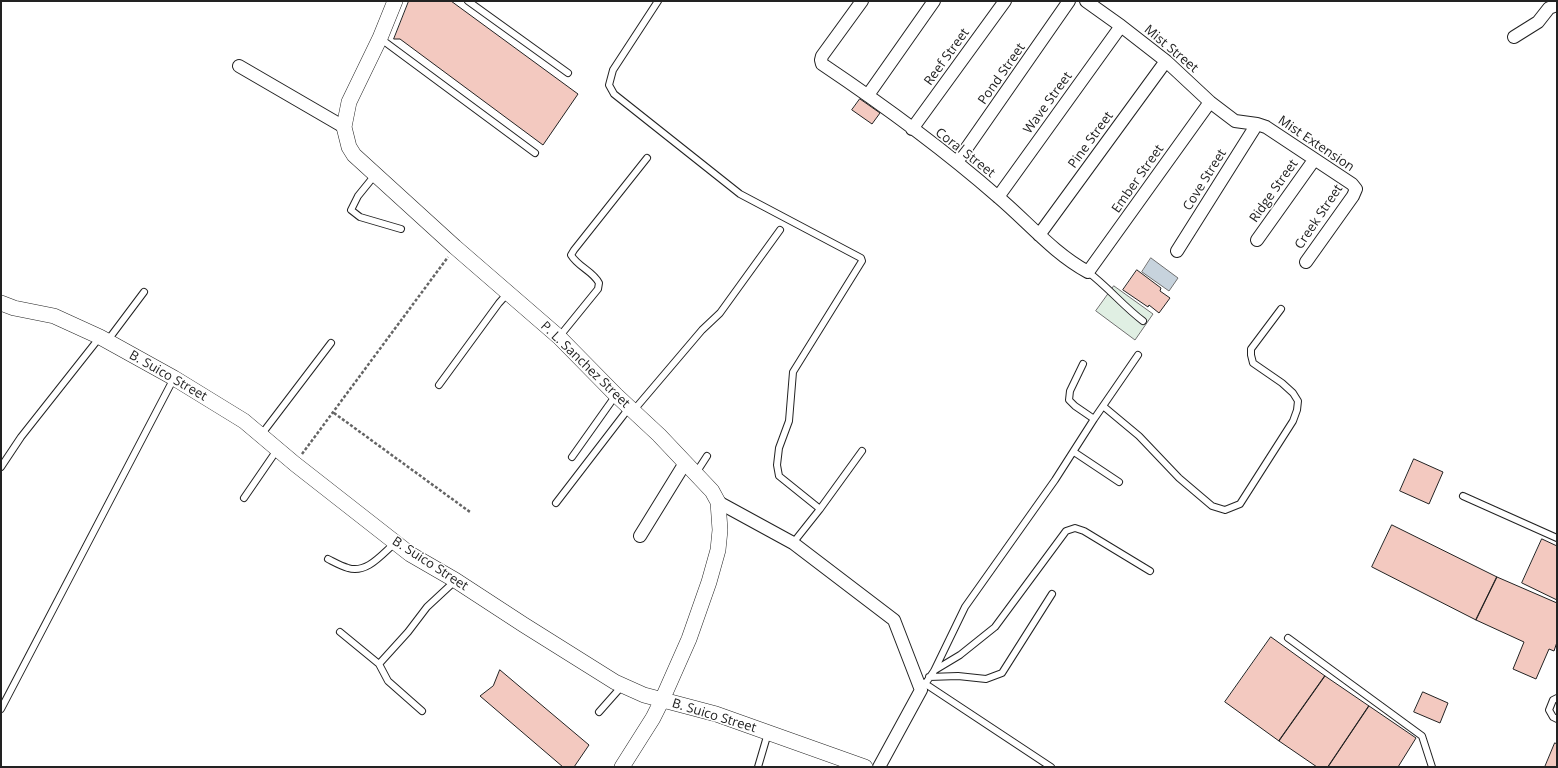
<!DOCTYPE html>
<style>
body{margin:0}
#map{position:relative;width:1558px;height:768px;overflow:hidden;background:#fff;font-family:"Open Sans",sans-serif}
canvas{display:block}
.frame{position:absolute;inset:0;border:2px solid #222;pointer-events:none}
</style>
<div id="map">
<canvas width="1558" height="768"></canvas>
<div class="frame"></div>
</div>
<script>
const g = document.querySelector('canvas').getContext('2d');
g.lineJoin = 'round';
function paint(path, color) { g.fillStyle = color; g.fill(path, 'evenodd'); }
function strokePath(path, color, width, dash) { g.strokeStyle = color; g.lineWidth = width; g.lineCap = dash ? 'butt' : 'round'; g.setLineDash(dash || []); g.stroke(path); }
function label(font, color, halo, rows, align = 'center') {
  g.font = font + ' "Open Sans",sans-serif'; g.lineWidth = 3; g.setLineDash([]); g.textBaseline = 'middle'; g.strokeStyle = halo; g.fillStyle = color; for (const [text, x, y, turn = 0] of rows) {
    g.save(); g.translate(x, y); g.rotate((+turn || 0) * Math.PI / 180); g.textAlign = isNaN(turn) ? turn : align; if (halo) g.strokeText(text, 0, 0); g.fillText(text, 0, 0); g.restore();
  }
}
const green = new Path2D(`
 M1114 286 1153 314 1135 340 1096 311Z`);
paint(green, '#e0efe3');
strokePath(green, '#6f6f6f', 1);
const water = new Path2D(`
 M1151 258 1178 278 1169 291 1142 272Z`);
paint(water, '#c7d3dd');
strokePath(water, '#6f6f6f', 1);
const building = new Path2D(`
 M409 1H451L578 94 543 145 400 39H394Z
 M860 99 880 113 872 124 852 110Z
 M1137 270 1161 288 1160 291 1170 298 1159 313 1149 305 1148 307 1123 290Z
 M1414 459 1443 472 1429 504 1400 491Z
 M1392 525 1497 577 1476 620 1372 567Z
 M1542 539 1557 546V600L1522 583Z
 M1497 577 1557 603V642L1554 651 1549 649 1536 679 1513 669 1524 642 1476 620Z
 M1271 637 1325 676 1279 741 1225 702Z
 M500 670 589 745 574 767H563L480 696 493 686Z
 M1325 676 1369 706 1328 767H1317L1279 741Z
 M1423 692 1448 703 1440 723 1414 712Z
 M1369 706 1416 738 1398 767H1328Z
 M1555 743 1557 744V767H1545Z`);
paint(building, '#f3c9c0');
strokePath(building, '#222', 1);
const service = new Path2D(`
 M468 1 568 73
 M658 1 613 70 609 85 614 94 740 194 861 258 862 261 793 372 789 421 779 448 777 465 779 476 820 509
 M381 39 535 153
 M375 175 358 196 351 210 360 217 401 229
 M1088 272C1108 287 1123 306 1143 321
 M559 337 598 289 599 283C593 271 578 267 571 255L574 250 647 158
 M108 340 144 292
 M1083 364 1070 391 1069 400 1075 406 1094 419
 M439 385 499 303 508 293
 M1103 406 1139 436 1179 478 1212 506 1225 510 1240 504 1293 421 1297 410 1298 401 1293 393 1282 383 1253 363 1251 355V349L1281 309
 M634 410 702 330 720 313 780 230
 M261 435 331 343
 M1074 452 1119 482
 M572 457 616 395
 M1 467 21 437 100 337
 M696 473 707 456
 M1463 496 1557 538
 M244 498 277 450
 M556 503 629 408
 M793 543 820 509 862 451
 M328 559C334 562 341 566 348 568 367 574 382 554 395 543
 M340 632 379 664
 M1288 638 1422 736 1432 767
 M935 670 960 655 995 627 1066 531 1075 528 1084 531 1150 571
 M929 677 958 676 986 679 1002 673 1052 594
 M924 683 1051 767
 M921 690 934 671 965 607 1055 480 1094 419 1138 355
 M1557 698 1553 700 1549 710 1553 717 1557 719
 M1 709 174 378
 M422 711 388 681 379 664 408 632 427 607 455 581
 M599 712 622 686
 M758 767 768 733`);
const minor = new Path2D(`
 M862 1 822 56 821 60 822 64C883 105 942 148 997 196 1028 222 1053 253 1088 272L1210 102
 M1086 1 1121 26 1166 61 1210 102 1235 121 1257 124 1266 127 1352 184 1356 189 1353 196 1306 262
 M1514 37 1538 22 1549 8 1557 5
 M239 66 344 127
 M868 95 934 1
 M912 129 1005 1
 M957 162 1069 1
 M998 197 1121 26
 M1039 235 1166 61
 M1257 240 1314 160
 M1177 251 1257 124
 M718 502 793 543 894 620 921 690 879 767
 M640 536 685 463`);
const tertiary = new Path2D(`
 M395 1 380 38 349 102 344 127 349 147 354 155 455 247 559 337 616 395 659 435 712 491 718 502 720 530 718 550 709 582 689 639 662 700 653 718 622 767
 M1 303 14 308 54 316 100 337 174 378 244 421 295 464 410 554 455 580 524 625 615 682 644 695 716 714 865 767`);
strokePath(service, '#222', 8);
strokePath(minor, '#222', 14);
strokePath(tertiary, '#222', 16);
strokePath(new Path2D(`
 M334 413 470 512
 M302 454 448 257`), '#646464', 2.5, [3, 2]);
strokePath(service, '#fff', 6);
strokePath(minor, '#fff', 12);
strokePath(tertiary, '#fff', 15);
label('13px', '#222', '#fff', [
 ["Mist Street",1171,49,40],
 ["Reef Street",947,57,-54],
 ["Pond Street",1002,74,-55],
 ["Wave Street",1048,103,-54],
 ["Pine Street",1091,140,-54],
 ["Mist Extension",1316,144,34],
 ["Coral Street",965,153,38],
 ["Ember Street",1138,179,-55],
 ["Cove Street",1205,180,-58],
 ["Ridge Street",1274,191,-55],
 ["Creek Street",1319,217,-56],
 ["P. L. Sanchez Street",585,365,44],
 ["B. Suico Street",168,376,30],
 ["B. Suico Street",430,564,33],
 ["B. Suico Street",714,716,17]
]);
</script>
